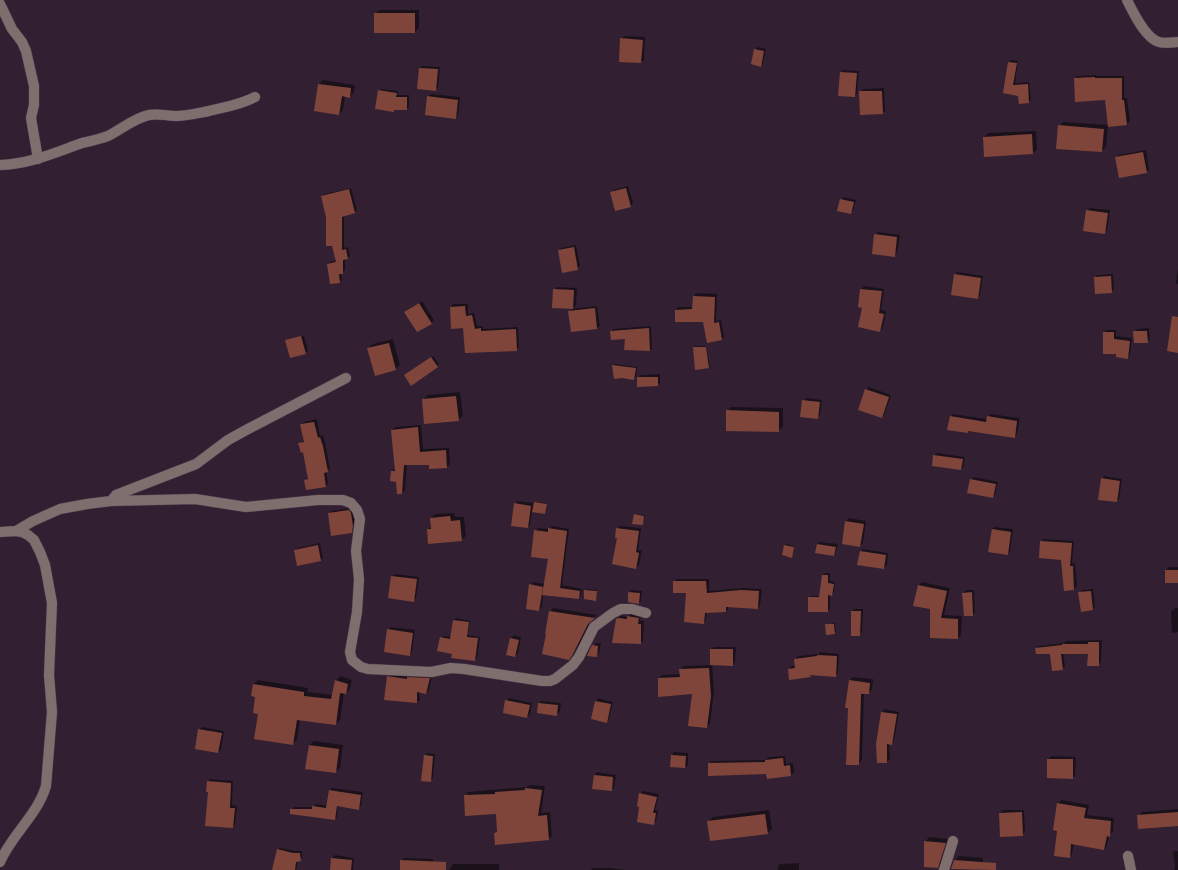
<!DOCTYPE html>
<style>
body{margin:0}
canvas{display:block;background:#322032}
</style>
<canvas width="1178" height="870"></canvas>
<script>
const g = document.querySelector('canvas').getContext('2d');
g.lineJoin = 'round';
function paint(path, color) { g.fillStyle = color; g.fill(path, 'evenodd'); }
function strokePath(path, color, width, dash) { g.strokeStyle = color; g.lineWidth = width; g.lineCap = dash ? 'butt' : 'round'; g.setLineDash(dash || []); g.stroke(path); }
paint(new Path2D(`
 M379 10H419V28L415 32 375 14Z
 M624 36 645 37 644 60 641 62 621 39Z
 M758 47 766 49 763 63 761 66 755 50Z
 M1011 60 1018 61 1015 83 1029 82 1031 100 1029 102 1019 95 1004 92 1009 62Z
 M422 66 440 67 438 87 435 90 420 68Z
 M843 70 859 71 857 94 854 96 841 72Z
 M1097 75V76H1124V98H1127L1130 121 1127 124 1108 126 1106 147 1102 151 1059 126 1063 122 1109 125 1106 99 1075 78 1077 76Z
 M323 80 355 85 354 92 350 97 345 96 343 110 339 114 319 84Z
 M884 88 885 111 882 113 860 92 863 89Z
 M381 89 398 91V95H409V107L407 109H395L394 111 379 91Z
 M431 94 460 97 458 115 455 118 428 96Z
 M1036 131 1037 149 1033 153 984 137 988 133Z
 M1146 150 1149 169 1146 172 1116 157 1119 155Z
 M628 186 633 203 631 206 611 193 613 190Z
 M351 188 357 210 355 212 344 215V248L348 247 350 256 345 259V270L341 273 342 279 340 282 328 264 330 262 336 261 322 196 324 194Z
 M844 197 856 200 853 210 850 213 841 200Z
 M1090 208 1110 210 1107 230 1104 233 1087 210Z
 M878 232 900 235 897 253 894 256 875 235Z
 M576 245 580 266 577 269 559 250 561 248Z
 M1178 266V284H1176Z
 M957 272 983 276 980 295 978 298 955 275Z
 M1113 274 1114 289 1111 292 1095 278 1097 275Z
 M864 286 884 289 881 310 886 311 883 328 880 331 863 307H859L861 289Z
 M557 287 577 288 576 305 573 308 554 290Z
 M696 293 717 294 716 321 721 320 724 337 721 340 704 321 676 310 678 307H693L694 296Z
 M422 301 434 320 431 323 408 309Z
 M453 304H468V314L474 313 477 326H483V329L518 327 519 347 516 350 464 327 451 307Z
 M597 306 600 326 597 328 572 331 570 312 572 309Z
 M651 326 652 348 650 350 611 332 613 329Z
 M1149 328 1150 339 1147 342 1134 332 1137 329Z
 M1106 330H1116V336L1132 338 1130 355 1127 358 1117 353 1104 333Z
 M304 336 308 351 305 353 286 340 288 339V340Z
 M393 339 400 365 395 369 368 348 373 344Z
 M695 346H706L710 366 709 367 696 369 694 347Z
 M433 356 439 364 437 366 408 374Z
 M615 364 637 367 636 377 634 379 613 366Z
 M660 374V383L658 385 638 377 641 375Z
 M869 387 891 395 884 415 881 417 866 390Z
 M460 392 463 415 458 420 423 400 427 395Z
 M806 398 822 400 820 415 817 418 803 401Z
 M731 407 783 408V427L778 431 727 411Z
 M953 414 987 419 990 414 1020 418 1017 434 1015 437 970 430 968 432 951 416Z
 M317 419 320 436 323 435 325 443 330 469 326 471 328 483 326 486 305 480 308 478 304 451 299 444 305 440 301 424 304 422Z
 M421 425 423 449 449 448 450 464 447 467 430 464H407L405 490 402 493 392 471 396 468 392 430 395 427Z
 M937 453 965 457 963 467 961 469 934 456Z
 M1104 476 1122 479 1119 499 1116 501 1102 479Z
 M974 477 998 482 995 494 993 497 971 479Z
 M518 501 535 503 536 502 547 503 546 512 545 513 532 511 530 525 528 527 515 503Z
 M352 508 353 510 355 522 354 529 351 532 329 514 331 511Z
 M454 513 455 517H464L466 536 461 540 428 529 432 526 431 518 435 514Z
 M636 514 645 515 643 524 634 515Z
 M849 518 866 521 863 543 860 546 843 543 846 521Z
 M552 526 569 529 562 585 582 589 581 595 579 598 543 594 542 607 539 610 530 585 533 582 545 584 549 559 535 531 538 528 549 529Z
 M620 526 641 528 638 550H642L639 565 636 568 618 537 617 529Z
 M995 527 1013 529 1010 552 1008 554 992 529Z
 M1044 539 1074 541 1072 564 1075 563 1077 586 1074 589 1065 590 1062 559 1041 542Z
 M820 542 838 544 836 552 834 555 817 544Z
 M320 543 323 558 320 560 295 550 298 548Z
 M786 544 794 546 791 557 785 545Z
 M863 549 888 553 887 565 884 568 860 552Z
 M1169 567H1178V582H1166V570Z
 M825 573H830V581L835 582 834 592 830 594V609L828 611 809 598 811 596H821L823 575Z
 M395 574 419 577 416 598 413 600 392 576Z
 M677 579H709V591L744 588 762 589 760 606 758 608 728 606 729 608 726 611 707 612 706 620 704 623 687 592 674 581Z
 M922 582 950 588 944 615 962 616 961 635 958 638 931 608 919 585Z
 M586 589 597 590 595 600 585 598Z
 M1093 589 1095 607 1093 609 1079 593 1082 590Z
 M631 590 642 591 641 601 639 603 629 593Z
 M966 590H974L975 612 972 615 963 593Z
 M553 608 597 615 591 620 577 649 572 655 550 612Z
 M1175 608H1178V635V632L1172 633 1171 612Z
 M855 609H863L862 632 859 635 852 611Z
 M631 613 641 615 640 621H644L643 641 640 643 616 620 621 616 628 617Z
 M456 618 470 621 468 635 480 637 477 658 475 660 453 653 441 638 443 636 451 637 454 620Z
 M835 623 836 632 835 633 826 625Z
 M391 627 415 630 412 652 409 655 388 630Z
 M514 635 521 637 518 653 515 656 508 654 511 638Z
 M1102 640 1101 662 1098 665 1089 653H1063L1065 666 1062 669 1051 653 1036 649 1039 646 1064 643 1066 641Z
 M596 643H601L599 653 596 656 593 646Z
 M714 647H736L735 662 732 665 712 664 714 692 710 724 706 727 693 693 659 678 662 675 681 674 680 670 684 666 711 665V649Z
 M820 652 839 654 838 673 835 676 812 674 810 676 789 669 792 666H796L795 659 798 656 819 654Z
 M391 674 409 677 411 675 432 676 429 690 426 693 419 691 420 700 417 702 388 677Z
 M340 676 352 680 350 689 346 693H344L340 720 336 724 300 719 297 740 292 744 259 713 254 684 258 680 308 688 307 692 333 695 336 681Z
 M853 677 873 679 872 690 868 693H864L862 760 859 764 849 708 850 680Z
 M509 698 532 703 530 714 527 717 506 701Z
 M598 698 613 702 609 719 607 722 592 719 596 701Z
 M541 701 561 703 560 712 557 714 539 703Z
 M885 709 899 712 894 741 892 744 889 743 890 759 887 762 877 744 882 712Z
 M202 727 224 731 221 749 218 752 199 730Z
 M314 741 343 745 340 768 335 772 309 745Z
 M674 752 688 753V765L685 767 672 755Z
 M427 753 435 754 433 778 430 780 425 756Z
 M785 756 786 764 793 763 794 772 791 775 768 778 767 773 709 764 711 761 766 760 768 757Z
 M1051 756 1076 757 1075 775 1073 778 1048 759Z
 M597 772 616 775 614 788 611 790 594 775Z
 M210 779 233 781 232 805 237 806 235 824 233 827 209 791 208 782Z
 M530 785 545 786 541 813 550 812 552 836 548 839 495 833 498 831 497 813 465 796 468 792 527 787Z
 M332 788 363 792 361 806 359 809 338 806 337 817 334 819 291 810 294 807H313L316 804 327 806 330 790Z
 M643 791 659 794 655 810H658L656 821 653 824 640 794Z
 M1061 800 1089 805 1087 815 1114 818 1113 832 1109 835 1107 846 1104 849 1074 843 1072 854 1069 857 1058 830V804Z
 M1178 809V825L1138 816 1142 812Z
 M769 810 772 829 768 833 708 822 713 817Z
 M1003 810H1024L1025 832 1022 835 1000 813Z
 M929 837 949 839 942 863 937 867 925 842Z
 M280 848 296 851H302V858L298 860 296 870H272L278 850Z
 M1174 851H1178V870H1174L1175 867 1173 852Z
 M335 855 354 858 353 870H331L332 858Z
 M959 856 983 858V865L955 860Z
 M404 858 433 859V869L432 870H401V861Z
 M799 863V870H778V866L780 864Z
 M453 864H499V870H449Z
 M593 868H611L625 870H591Z`), '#0007');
paint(new Path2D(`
 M374 13H415V33H374Z
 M620 38 643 40 641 63 619 62Z
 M754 49 764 51 761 67 751 64Z
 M1008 62 1017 63 1013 85 1028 84 1029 103 1019 104 1018 96 1003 93Z
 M419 68 438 69 436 91 417 89Z
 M840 72 857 73 855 97 838 96Z
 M1095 77V78H1122V100H1124L1127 125 1108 127 1105 100 1075 102 1074 78Z
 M318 84 351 88 350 98 342 96 339 115 314 111Z
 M378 90 397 93 396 97H407V110H394V112L375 109Z
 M859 91H882L883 114 860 115Z
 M427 96 458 100 456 119 425 115Z
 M1058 125 1104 129 1102 152 1056 149Z
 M1032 134 1033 154 984 157 983 137Z
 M1143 152 1147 173 1119 178 1115 157Z
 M626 188 631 207 615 211 610 192Z
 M349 189 355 213 342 217V250L346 249 348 259 343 260V274H339L340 283 330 284 327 264 336 262 332 246H326V217L321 196Z
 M840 199 854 202 851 214 837 211Z
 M1086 210 1108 213 1105 234 1083 231Z
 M874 234 897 237 895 257 872 254Z
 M574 247 578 270 562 273 558 250Z
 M954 274 981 278 978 299 951 295Z
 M1111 276 1112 293 1095 294 1094 277Z
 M553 289 574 290 573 309 552 308Z
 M860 289 882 291 879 313 884 314 880 332 858 327 862 308 858 307Z
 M693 296 715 297 714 323 719 322 722 340 707 343 703 322H675V310L692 309Z
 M419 303 432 324 417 332 404 312Z
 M465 306 466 316 472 315 475 329 481 328V331L516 329 517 351 465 353 463 328 451 329 450 307Z
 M595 308 597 329 571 332 568 311Z
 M1172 316 1178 317V353L1167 351Z
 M649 328 650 351 624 350 625 339 611 340 610 331Z
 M1133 331H1147L1148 343H1134Z
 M1103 332H1114V339L1130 341 1128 359 1116 357V354H1103Z
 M301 336 306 354 290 358 285 340Z
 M389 343 396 370 375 376 367 348Z
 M693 347H706L709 368 695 370Z
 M431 357 438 367 411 386 404 375Z
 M612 365 636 368 634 380 622 378 614 379Z
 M637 377H658V386L637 387Z
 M865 389 889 397 882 418 858 410Z
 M456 396 459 421 424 424 422 399Z
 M802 400 820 402 818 419 800 417Z
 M726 410 779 412V432L726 431Z
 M950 416 986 422 987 416 1017 421 1015 438 968 431V433L947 430Z
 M314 422 318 438 320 437 323 446 328 472 324 473 326 487 306 490 304 480 308 479 303 452 301 453 298 443 304 442 300 424Z
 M418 427 420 452 446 450 447 468 429 469V465H404L402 494H397L396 482 390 481 391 471H395L391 430Z
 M933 455 963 459 961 470 932 466Z
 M1101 478 1120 481 1117 502 1098 500Z
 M970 479 996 484 993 498 967 493Z
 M534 502 547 504 545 514 532 512Z
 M514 503 531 506 528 528 511 526Z
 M349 510 351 513 353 526 352 533 331 536 328 513Z
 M634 514 644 516 643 525 632 524Z
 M450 516 451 521 460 520 462 541 428 544 427 529H431L430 518Z
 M845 521 864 524 860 547 842 544Z
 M548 528 567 531 560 588 580 591 579 599 542 595 548 559 531 557 534 530 548 532Z
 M616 528 639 531 636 552 639 553 636 569 612 564 617 538H615Z
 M992 529 1011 532 1008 555 988 552Z
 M1040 541 1072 543 1070 566H1073L1074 590 1064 591 1061 560 1039 558Z
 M817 544 836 547 834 556 815 553Z
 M318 545 321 561 297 566 294 550Z
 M784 545 794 547 792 558 782 555Z
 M860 551 886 555 884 569 857 565Z
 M1165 570H1178V583H1165Z
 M822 575H828V583L834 584 832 596 828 595V612H808V597H819Z
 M391 576 417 579 414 602 388 598Z
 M673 581H706L707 593 741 590 759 591 758 609 726 607V612L705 613 704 624 684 622 686 593H673Z
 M529 584 543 587 539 611 526 609Z
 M918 585 947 591 941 618 958 619V639L930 638V609L913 606Z
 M584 590 597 591 596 601 584 599Z
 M1091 591 1093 610 1081 612 1078 592Z
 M628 592 640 593 639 604 628 602Z
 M972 592 973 616H964L962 593Z
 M549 611 595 618 588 624 573 654 569 660 542 654 546 634H545Z
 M851 611H861L860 636H851Z
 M627 616 639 618 638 624H641V644L612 643 616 619 618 618 627 619Z
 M453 620 469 622 467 637 478 638 475 661 451 658 452 654 437 651 440 637 450 639Z
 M825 624H834L835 634 826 635Z
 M387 629 413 633 410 656 384 652Z
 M510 638 519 640 515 657 506 655Z
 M1088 642H1099V666H1087L1088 654H1061L1063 670 1052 671 1050 654H1036L1035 648 1062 645V644H1088Z
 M592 645 598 646 597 657 587 656Z
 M710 649H733V666L710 665Z
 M817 655 837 656 836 677 810 675 811 677 789 680 788 669 795 668 794 659 817 656Z
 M709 668 711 696 707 728 688 726 692 694 658 697V678L680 677 679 669Z
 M387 676 407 679V677L430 678 426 694 417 692V703L384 700Z
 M335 680 348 684 346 694 340 693 336 725 297 720 293 745 254 739 258 714 253 713 255 697 251 696 253 684 304 692V696L331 699Z
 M849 680 870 683 869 694H861L859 765H846L848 708H845Z
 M505 700 530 705 527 718 503 713Z
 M595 701 611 704 607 723 591 719Z
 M538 703 558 705 557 716 537 713Z
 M881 712 897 714 892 745 887 744V763H877L876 744Z
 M198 729 222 733 218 753 195 749Z
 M309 745 339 749 336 773 305 769Z
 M424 755 433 756 431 782 421 781Z
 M671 755 686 756 685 768 670 767Z
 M783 758 784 766 790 765 791 776 767 779 766 774 708 776V763L765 762V760Z
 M1047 759H1073V779L1047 778Z
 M594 775 613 777 612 791 592 789Z
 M207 781 231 783 230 808H235L233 828 205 826 208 792H206Z
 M525 788 542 790 538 816 547 815 549 840 495 845 494 833 497 832 496 814 465 816 464 795 495 794V792L525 790Z
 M329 790 361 795 359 810 337 806 335 820 290 814V809H312V806L326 808Z
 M639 793 657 797 653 813H656L654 825 637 822 639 807 637 806Z
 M1057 803 1086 808 1084 818 1111 821 1110 837 1107 836 1104 850 1071 844 1070 858 1054 856 1057 831 1053 830Z
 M1022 812 1023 836 1000 837 999 813Z
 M1178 812V826L1138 829 1137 815Z
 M765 814 768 834 710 841 707 821Z
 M924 841 946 843 938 868 924 867Z
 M277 849 293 853H300L301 861 296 862 295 870H272Z
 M331 858 352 860 351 870H330Z
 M400 860 446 862V870H400Z
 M954 860 996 863V870L951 869Z`), '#7f453a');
const minor = new Path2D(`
 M1127 0C1133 12 1145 38 1159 42 1165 44 1172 42 1178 42
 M0 4 12 29 22 42 26 51 34 86V105L31 118 38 159
 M0 165C30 164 54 153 82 143 91 141 100 139 108 136 122 129 134 118 149 115 158 113 167 116 176 116 187 116 198 113 209 111 225 107 240 105 255 97
 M111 501 116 495 196 464 228 440 248 429 346 378
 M16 531 33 521 60 509 87 504 111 501 195 499 246 507 318 500H343L351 503 357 510 360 519 356 551 359 579 357 612 350 652 352 660 361 667 368 669 431 672 451 668 464 669 542 681H550L555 679 573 665 579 657 594 627 613 613 621 609H632L646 613
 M0 532 16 531 22 532 28 535 34 540 40 552 45 565 52 603 49 675 52 712 46 786C37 816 12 834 0 862
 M1128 856 1131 870
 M944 870 953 841`);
strokePath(minor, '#4c3b4c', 11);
strokePath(minor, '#7e6f6e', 10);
</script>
